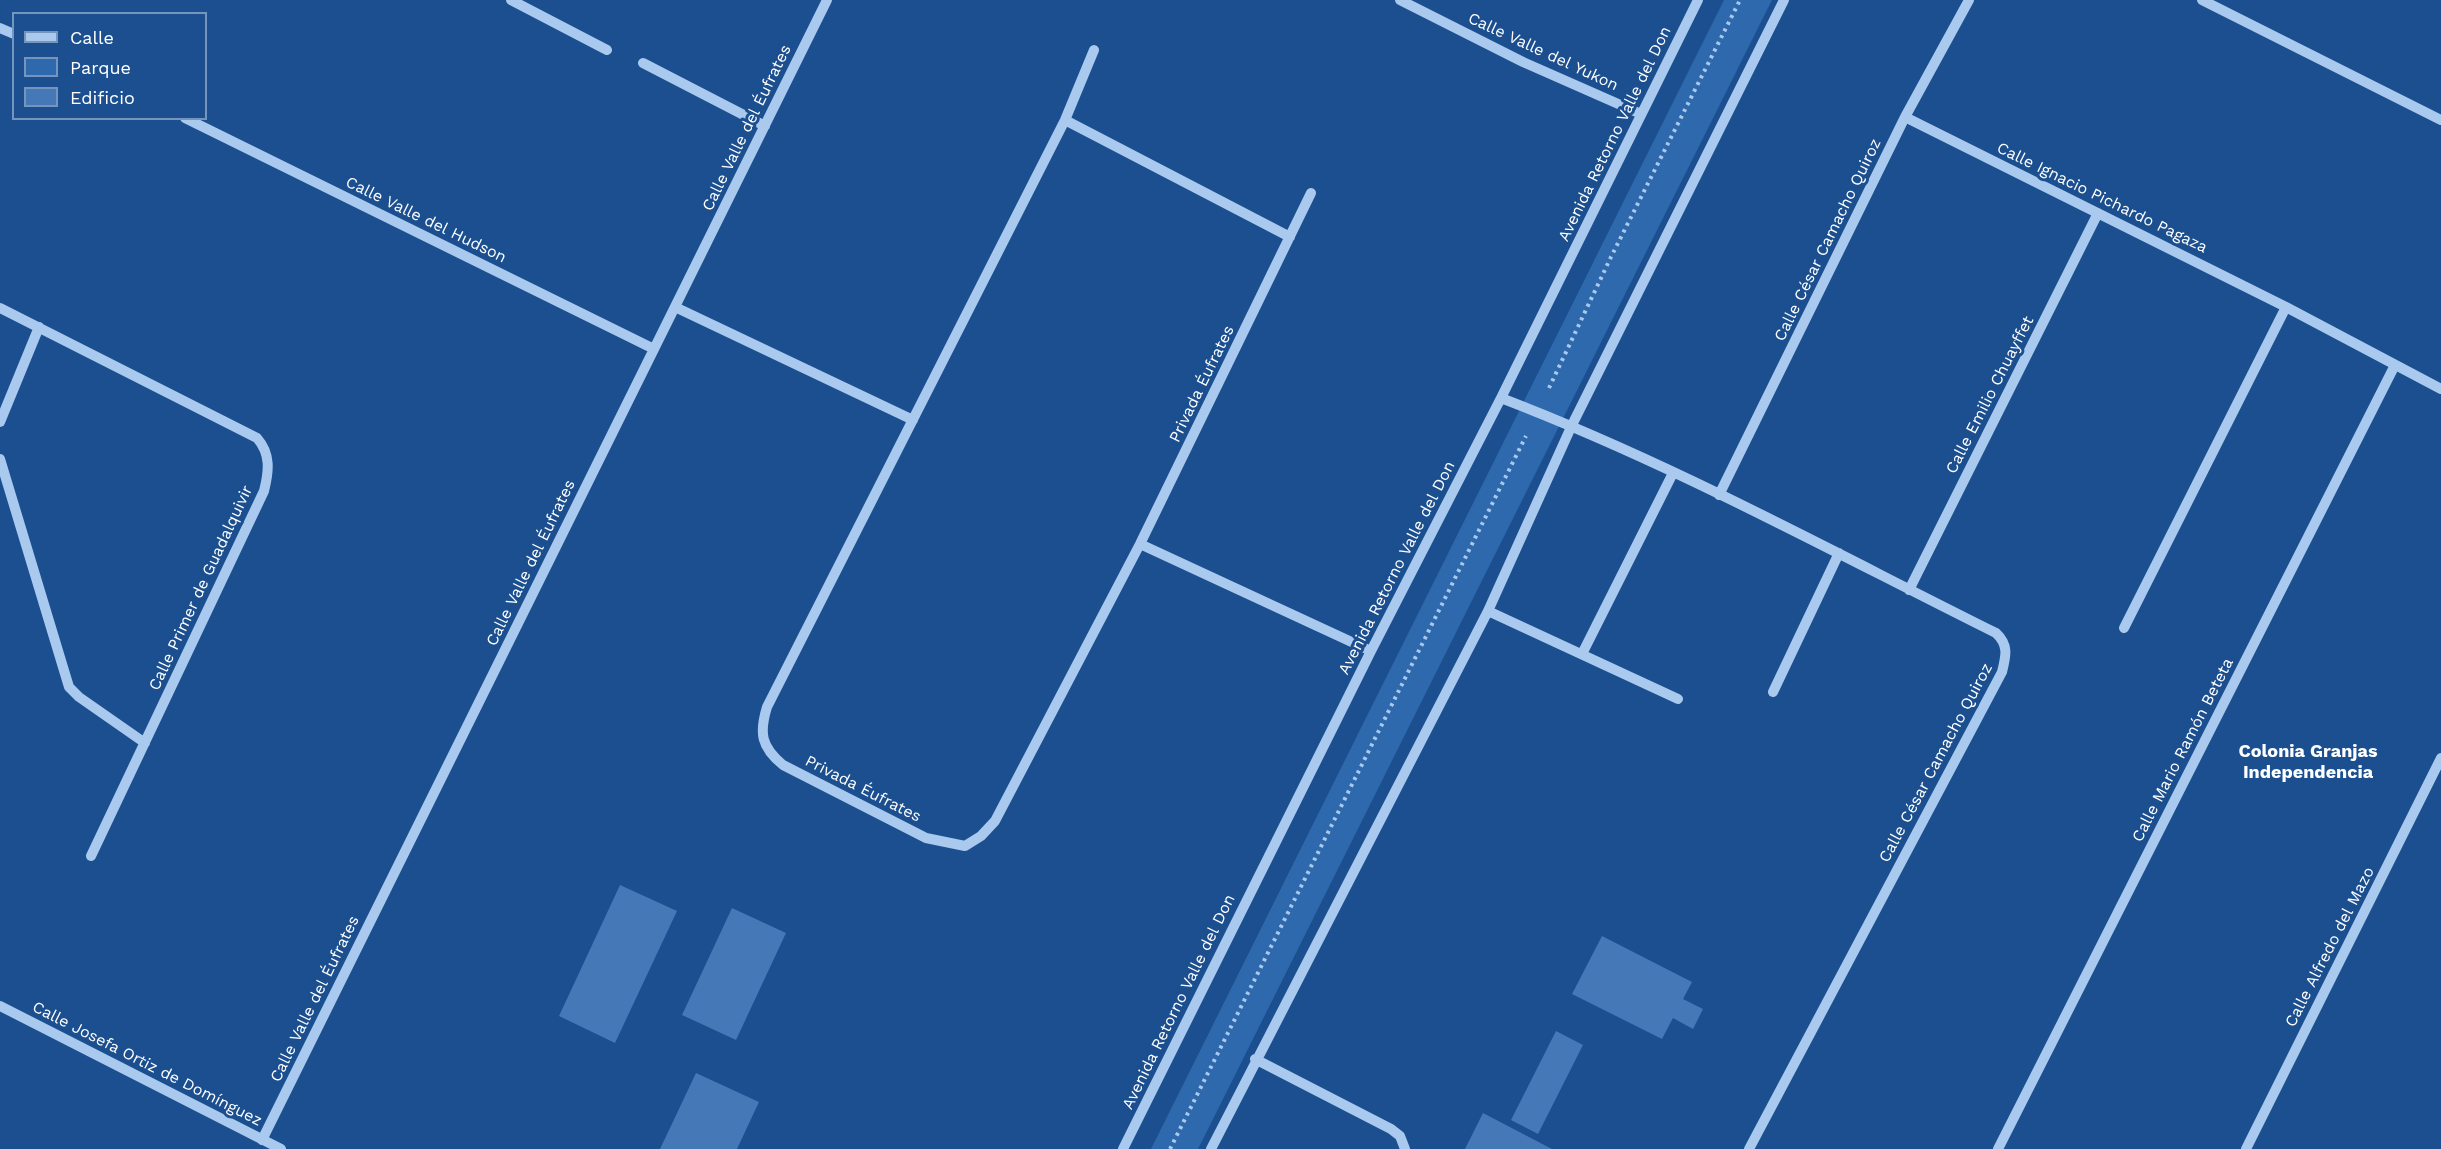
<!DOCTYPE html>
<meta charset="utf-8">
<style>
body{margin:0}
#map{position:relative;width:2441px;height:1149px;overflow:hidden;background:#1b4f8f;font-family:"Work Sans",sans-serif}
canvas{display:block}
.legend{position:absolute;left:12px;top:12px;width:195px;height:108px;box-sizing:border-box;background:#1b4f8f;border:2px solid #7695bc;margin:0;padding:8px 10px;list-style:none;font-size:18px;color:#fff}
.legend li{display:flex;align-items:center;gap:12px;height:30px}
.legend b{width:30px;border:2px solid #7695bc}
</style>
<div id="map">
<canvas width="2441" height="1149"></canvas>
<ul class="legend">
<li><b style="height:8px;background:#a9c9ee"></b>Calle</li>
<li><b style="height:16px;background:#2e69ad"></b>Parque</li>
<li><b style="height:16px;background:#4478b7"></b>Edificio</li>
</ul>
</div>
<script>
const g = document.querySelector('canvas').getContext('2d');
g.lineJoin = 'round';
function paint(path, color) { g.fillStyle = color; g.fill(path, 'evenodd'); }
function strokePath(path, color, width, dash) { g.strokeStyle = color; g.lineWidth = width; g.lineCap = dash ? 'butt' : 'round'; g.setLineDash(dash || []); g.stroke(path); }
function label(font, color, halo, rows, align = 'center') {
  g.font = font + ' "Work Sans",sans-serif'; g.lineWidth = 6; g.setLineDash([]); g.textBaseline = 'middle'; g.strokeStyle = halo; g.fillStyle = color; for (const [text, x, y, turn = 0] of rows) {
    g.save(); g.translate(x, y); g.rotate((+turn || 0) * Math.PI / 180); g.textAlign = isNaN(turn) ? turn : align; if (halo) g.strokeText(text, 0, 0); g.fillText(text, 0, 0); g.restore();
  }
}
paint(new Path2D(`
 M1724 0H1772L1198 1149H1151Z`), '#2e69ad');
paint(new Path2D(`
 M620 885 677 911 615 1043 559 1016Z
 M732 908 786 933 736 1040 682 1015Z
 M1602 936 1692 982 1683 999 1703 1009 1693 1029 1673 1018 1662 1039 1572 994Z
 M1556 1031 1583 1045 1538 1134 1511 1120Z
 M696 1073 759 1102 737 1149H660Z
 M1483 1113 1552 1149H1465Z`), '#4478b7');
strokePath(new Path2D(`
 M1549 388 1611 257 1740 0
 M1170 1149 1526 436`), '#a9c9ee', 4, [3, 4.5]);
strokePath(new Path2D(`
 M511 0 607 50
 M1400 0 1523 62 1641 114
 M2202 0 2441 120
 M0 28 14 34
 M1094 50 1065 120 767 707C759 733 761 747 783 765L926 838 965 846 981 836 995 821 1140 544 1311 193
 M643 63 765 126
 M1905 117 2286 307 2441 389
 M185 118 654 349
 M1065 120 1290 237
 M675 307 913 420
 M0 308 257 438C271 454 269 471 264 491L91 856
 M1501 398C1671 463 1833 552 1996 633 2009 645 2006 656 2002 672L1749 1149
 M0 422 39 327
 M0 459 69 687 79 697 145 743
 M1719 495 1905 117 1969 0
 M1140 544 1371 651
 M1909 590 2098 213
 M1488 611 1678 699
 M2124 628 2286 307
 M1582 654 1673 473
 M1773 692 1839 553
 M0 1006 281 1149
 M1255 1059 1391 1129 1400 1136 1405 1149
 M262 1140 827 0
 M1123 1149 1371 651 1501 398 1698 0
 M1211 1149 1488 611 1572 425 1784 0
 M1998 1149 2395 365
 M2246 1149 2441 758`), '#a9c9ee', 10);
label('16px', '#fff', '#1b4f8f', [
 ["Calle Valle del Yukon",1543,52,25],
 ["Calle Valle del Éufrates",747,128,-64],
 ["Avenida Retorno Valle del Don",1615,134,-64],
 ["Calle Ignacio Pichardo Pagaza",2102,198,26],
 ["Calle Valle del Hudson",426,220,26],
 ["Calle César Camacho Quiroz",1828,240,-64],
 ["Privada Éufrates",1202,384,-64],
 ["Calle Emilio Chuayffet",1990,395,-63],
 ["Calle Valle del Éufrates",531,563,-64],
 ["Avenida Retorno Valle del Don",1397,568,-63],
 ["Calle Primer de Guadalquivir",201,588,-65],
 ["Calle Mario Ramón Beteta",2183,750,-63],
 ["Calle César Camacho Quiroz",1936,763,-62],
 ["Privada Éufrates",863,789,27],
 ["Calle Alfredo del Mazo",2330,947,-63],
 ["Calle Valle del Éufrates",315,999,-64],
 ["Avenida Retorno Valle del Don",1179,1002,-64],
 ["Calle Josefa Ortiz de Domínguez",147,1064,27]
]);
label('bold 18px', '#fff', '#1b4f8f', [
 ["Colonia Granjas",2308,752],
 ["Independencia",2308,773]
]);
</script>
